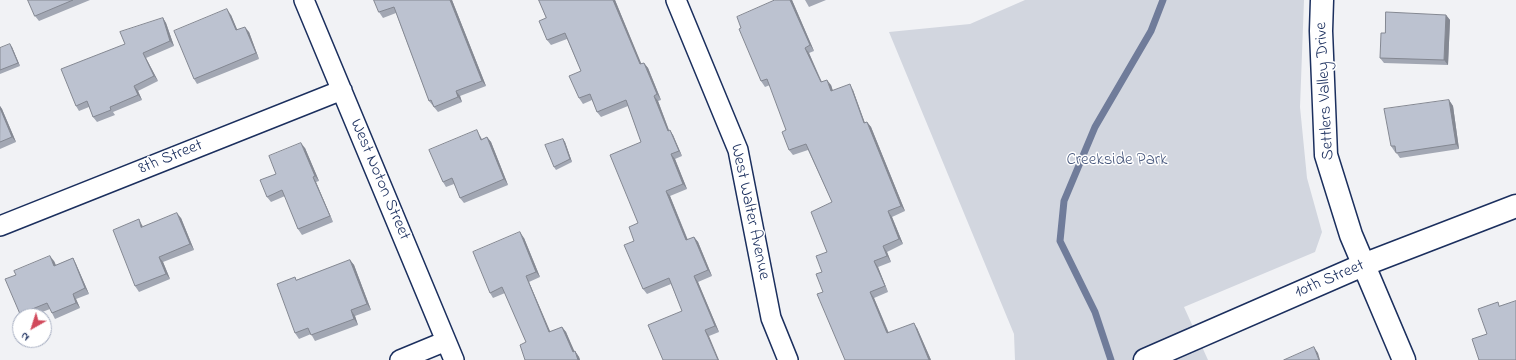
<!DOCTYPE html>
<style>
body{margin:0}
#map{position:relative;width:1516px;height:360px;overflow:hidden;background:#f1f2f5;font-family:"Indie Flower",sans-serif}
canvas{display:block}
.north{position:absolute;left:12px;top:308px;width:40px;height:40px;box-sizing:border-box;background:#fff;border:1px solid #a4acbf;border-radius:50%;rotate:219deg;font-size:11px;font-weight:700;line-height:16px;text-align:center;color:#1b2f5e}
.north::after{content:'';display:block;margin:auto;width:14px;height:18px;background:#d1495b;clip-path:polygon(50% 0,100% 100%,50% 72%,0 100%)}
</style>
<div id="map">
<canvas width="1516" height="360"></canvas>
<div class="north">N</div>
</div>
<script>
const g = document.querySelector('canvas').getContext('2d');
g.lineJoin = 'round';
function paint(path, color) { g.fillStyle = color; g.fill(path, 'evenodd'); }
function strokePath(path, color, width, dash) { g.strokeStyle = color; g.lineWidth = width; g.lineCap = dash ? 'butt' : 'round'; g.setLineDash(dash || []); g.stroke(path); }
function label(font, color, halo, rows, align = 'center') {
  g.font = font + ' "Indie Flower",sans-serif'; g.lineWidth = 3; g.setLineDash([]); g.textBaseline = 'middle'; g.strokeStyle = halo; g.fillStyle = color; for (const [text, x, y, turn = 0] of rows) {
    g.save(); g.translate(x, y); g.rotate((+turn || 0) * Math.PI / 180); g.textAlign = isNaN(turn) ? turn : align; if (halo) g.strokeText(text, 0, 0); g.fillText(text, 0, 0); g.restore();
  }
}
paint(new Path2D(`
 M1025 0H1304L1300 107 1307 178 1322 232 1315 252 1184 307 1208 360H1015L1014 334 889 32 970 24Z`), '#d2d6df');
strokePath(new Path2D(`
 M1111 360 1095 312 1060 241 1064 201 1095 127 1151 31 1163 0`), '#707c9a', 7);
const street = new Path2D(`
 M304 0 454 360
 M676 0 738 150 771 318 788 360
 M0 226 342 90
 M400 360 446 341`);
const secondary = new Path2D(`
 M1322 0 1321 31 1326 155 1351 235 1404 360
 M1145 360 1363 265 1516 206`);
strokePath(street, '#1b2f5e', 22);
strokePath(secondary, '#1b2f5e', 25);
strokePath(street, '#fff', 19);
strokePath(secondary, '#fff', 22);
paint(new Path2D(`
 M28 0H90L39 21 35 16Z
 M374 0H452L486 86 460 96 462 102 438 112 429 101 396 13 383 18 379 12Z
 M539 0H615L641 64 644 63 648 68 661 100 658 101 669 130 673 135 682 156 675 159 687 189 670 196 688 240 694 237 698 242 712 276 698 282 719 332 709 336 682 311 671 284 647 294 643 289 634 241 638 223 641 142 628 106 601 117 597 112 592 100 583 104 579 98 581 71 567 39 551 45 547 40 546 18Z
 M775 0H792L814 51 809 53 822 82 831 85 833 91 853 90 865 123 867 122 871 127 905 211 892 217 903 244 887 252 891 262 878 267 888 292 874 298 889 333 917 328 931 360 823 292 822 272 827 252 832 202 808 150 793 155 789 150 786 130 770 85 765 87 761 81 741 28Z
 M805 0H826L809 7Z
 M231 15 237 30 249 32 259 59 197 84 194 79Z
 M1446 15 1450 20 1448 65 1384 63 1380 58Z
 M163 18 166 23 174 46 146 58 158 81 138 91 142 100 113 112 115 115 97 122 93 117 89 107 79 111 76 106 125 44Z
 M12 47 20 66 0 74V48Z
 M1449 100 1453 106 1459 149 1400 158 1396 152H1395L1391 146Z
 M0 106 2 109 16 142 0 149Z
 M480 136 482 139 487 137 491 142 508 185 464 203 460 198 454 184 446 187 443 182Z
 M563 139 565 142 572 162 556 170 554 167Z
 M305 148 319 181 316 182 333 222 302 235 298 229 285 196 271 202 267 197 276 174Z
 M181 218 194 250 163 262 170 279 139 292 135 286 142 225 143 227Z
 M524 238 540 277 529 282 550 332 562 327 566 332 574 352 575 351 579 357 580 360H525L526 342 505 293 493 298 490 293Z
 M73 258 76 264 89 294 76 299 80 308 55 319 50 309 32 316H21L20 314 16 275 54 261 56 265Z
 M350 260 354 265 371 310 355 316 358 325 315 341 311 334 299 339 295 333 297 280Z`), '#a2a7b3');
paint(new Path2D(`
 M450 0H452L486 86 482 81Z
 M613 0H615L644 70 640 64Z
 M790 0H792L814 51 810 45Z
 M227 9 231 15 240 36 236 30Z
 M1446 15 1450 20 1448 65 1444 60Z
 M163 18 166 23 174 46 170 41Z
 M245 27 249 32 259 59 256 53Z
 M10 44 12 47 20 66 18 63Z
 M805 48 809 53 824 88 821 82Z
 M143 53 146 58 158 81 154 76Z
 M644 63 648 68 661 100 657 94Z
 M827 80 831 85 835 97 831 91Z
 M850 84 853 90 867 129 864 123Z
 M134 86 138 91 142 100 138 95Z
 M456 91 460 96 462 102 458 97Z
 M654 96 658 101 671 136 668 131Z
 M1449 100 1453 106 1459 149 1456 144Z
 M0 106 2 109 16 142 12 137 0 108Z
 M867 122 871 127 905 211 901 206Z
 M477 130 480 136 484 145 481 140Z
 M670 130 673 135 682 156 679 151Z
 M487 137 491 142 508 185 504 179Z
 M563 139 565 142 572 162 570 159Z
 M301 143 305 148 319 181 315 176Z
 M671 154 675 159 687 189 683 184Z
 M313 177 316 182 333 222 330 216Z
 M666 191 670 196 690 246 686 240Z
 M888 211 892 217 903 244 899 239Z
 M177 213 181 218 194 250 190 244Z
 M139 219 142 225 145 233 141 227Z
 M520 232 524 238 540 277 536 272Z
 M694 237 698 242 712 276 708 270Z
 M883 246 887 252 891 262 887 256Z
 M50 256 54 261 58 271 54 266Z
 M159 257 163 262 170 279 166 274Z
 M73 258 76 264 89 294 85 288Z
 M350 260 354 265 371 310 367 304Z
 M874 261 878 267 888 292 885 286Z
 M526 276 529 282 553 338 549 332Z
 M694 276 698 282 719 332 715 326Z
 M870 292 874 298 891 339 887 333Z
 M73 294 76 299 80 308 76 303Z
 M351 310 355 316 358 325 354 319Z
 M914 323 917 328 931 360H929Z
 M562 327 566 332 577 357 573 352Z
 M705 330 709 336 719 360H718Z
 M1314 347 1318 353 1320 360H1319Z
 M575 351 579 357 580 360H578Z`), '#848892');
const building = new Path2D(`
 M28 0H73L35 16Z
 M374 0H450L482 81 456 91 458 97 434 107 431 100 429 101 394 7 379 12Z
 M539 0H613L640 64 644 63 657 94 654 96 668 131 670 130 679 151 671 154 683 184 666 191 686 240 694 237 708 270 694 276 715 326 705 330 718 360H663L648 325 682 311 669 278 643 289 624 245 634 241 629 227 638 223 610 155 641 142 626 100 597 112 590 94 579 98 569 76 581 71 565 33 547 40 539 21 546 18Z
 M775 0H790L810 45 805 48 821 82 827 80 831 91 850 84 864 123 867 122 901 206 888 211 899 239 883 246 887 256 874 261 885 286 870 292 887 333 914 323 929 360H845L817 294 823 292 816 274 822 272 816 256 827 252 811 212 832 202 806 144 789 150 782 132 786 130 767 79 761 81 739 29 741 28 737 17Z
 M227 9 236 30 245 27 256 53 194 79 174 31Z
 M1386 12 1446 15 1444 60 1380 58 1381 33H1385Z
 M163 18 170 41 143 53 154 76 134 86 138 95 110 107 111 110 93 117 87 101 76 106 61 69 125 44 120 32Z
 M10 44 18 63 0 70V48Z
 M1449 100 1456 144 1396 153 1395 146H1391L1384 109Z
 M0 108 12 137 0 142Z
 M477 130 481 140 487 137 504 179 460 198 452 178 443 182 429 150Z
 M563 139 570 159 554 167 545 145Z
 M301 143 315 176 313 177 330 216 298 229 282 190 267 197 260 180 276 174 269 156Z
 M177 213 190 244 159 257 166 274 135 286 113 230 139 219 141 227Z
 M520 232 536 272 526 276 549 332 562 327 573 352 575 351 578 360H525L520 345 526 342 502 287 490 293 473 252Z
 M50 256 54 266 73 258 85 288 73 294 76 303 52 313 47 303 20 314 5 279 16 275 14 271Z
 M350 260 367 304 351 310 354 319 311 335 308 328 295 333 277 284 295 277 296 280Z
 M1516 301V360H1479L1472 339 1487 334 1478 309 1498 302 1499 306Z
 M1314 347 1319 360H1284Z`);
paint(building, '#bcc2d0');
strokePath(building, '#848892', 1);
label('17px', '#1b2f5e', '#fff', [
 ["Settlers Valley Drive",1326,91,-93],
 ["8th Street",171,158,-22],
 ["West Noton Street",379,180,67],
 ["West Walter Avenue",749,212,78],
 ["10th Street",1330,280,-23]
]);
label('17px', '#49597e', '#fff', [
 ["Creekside Park",1117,161]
]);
</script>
